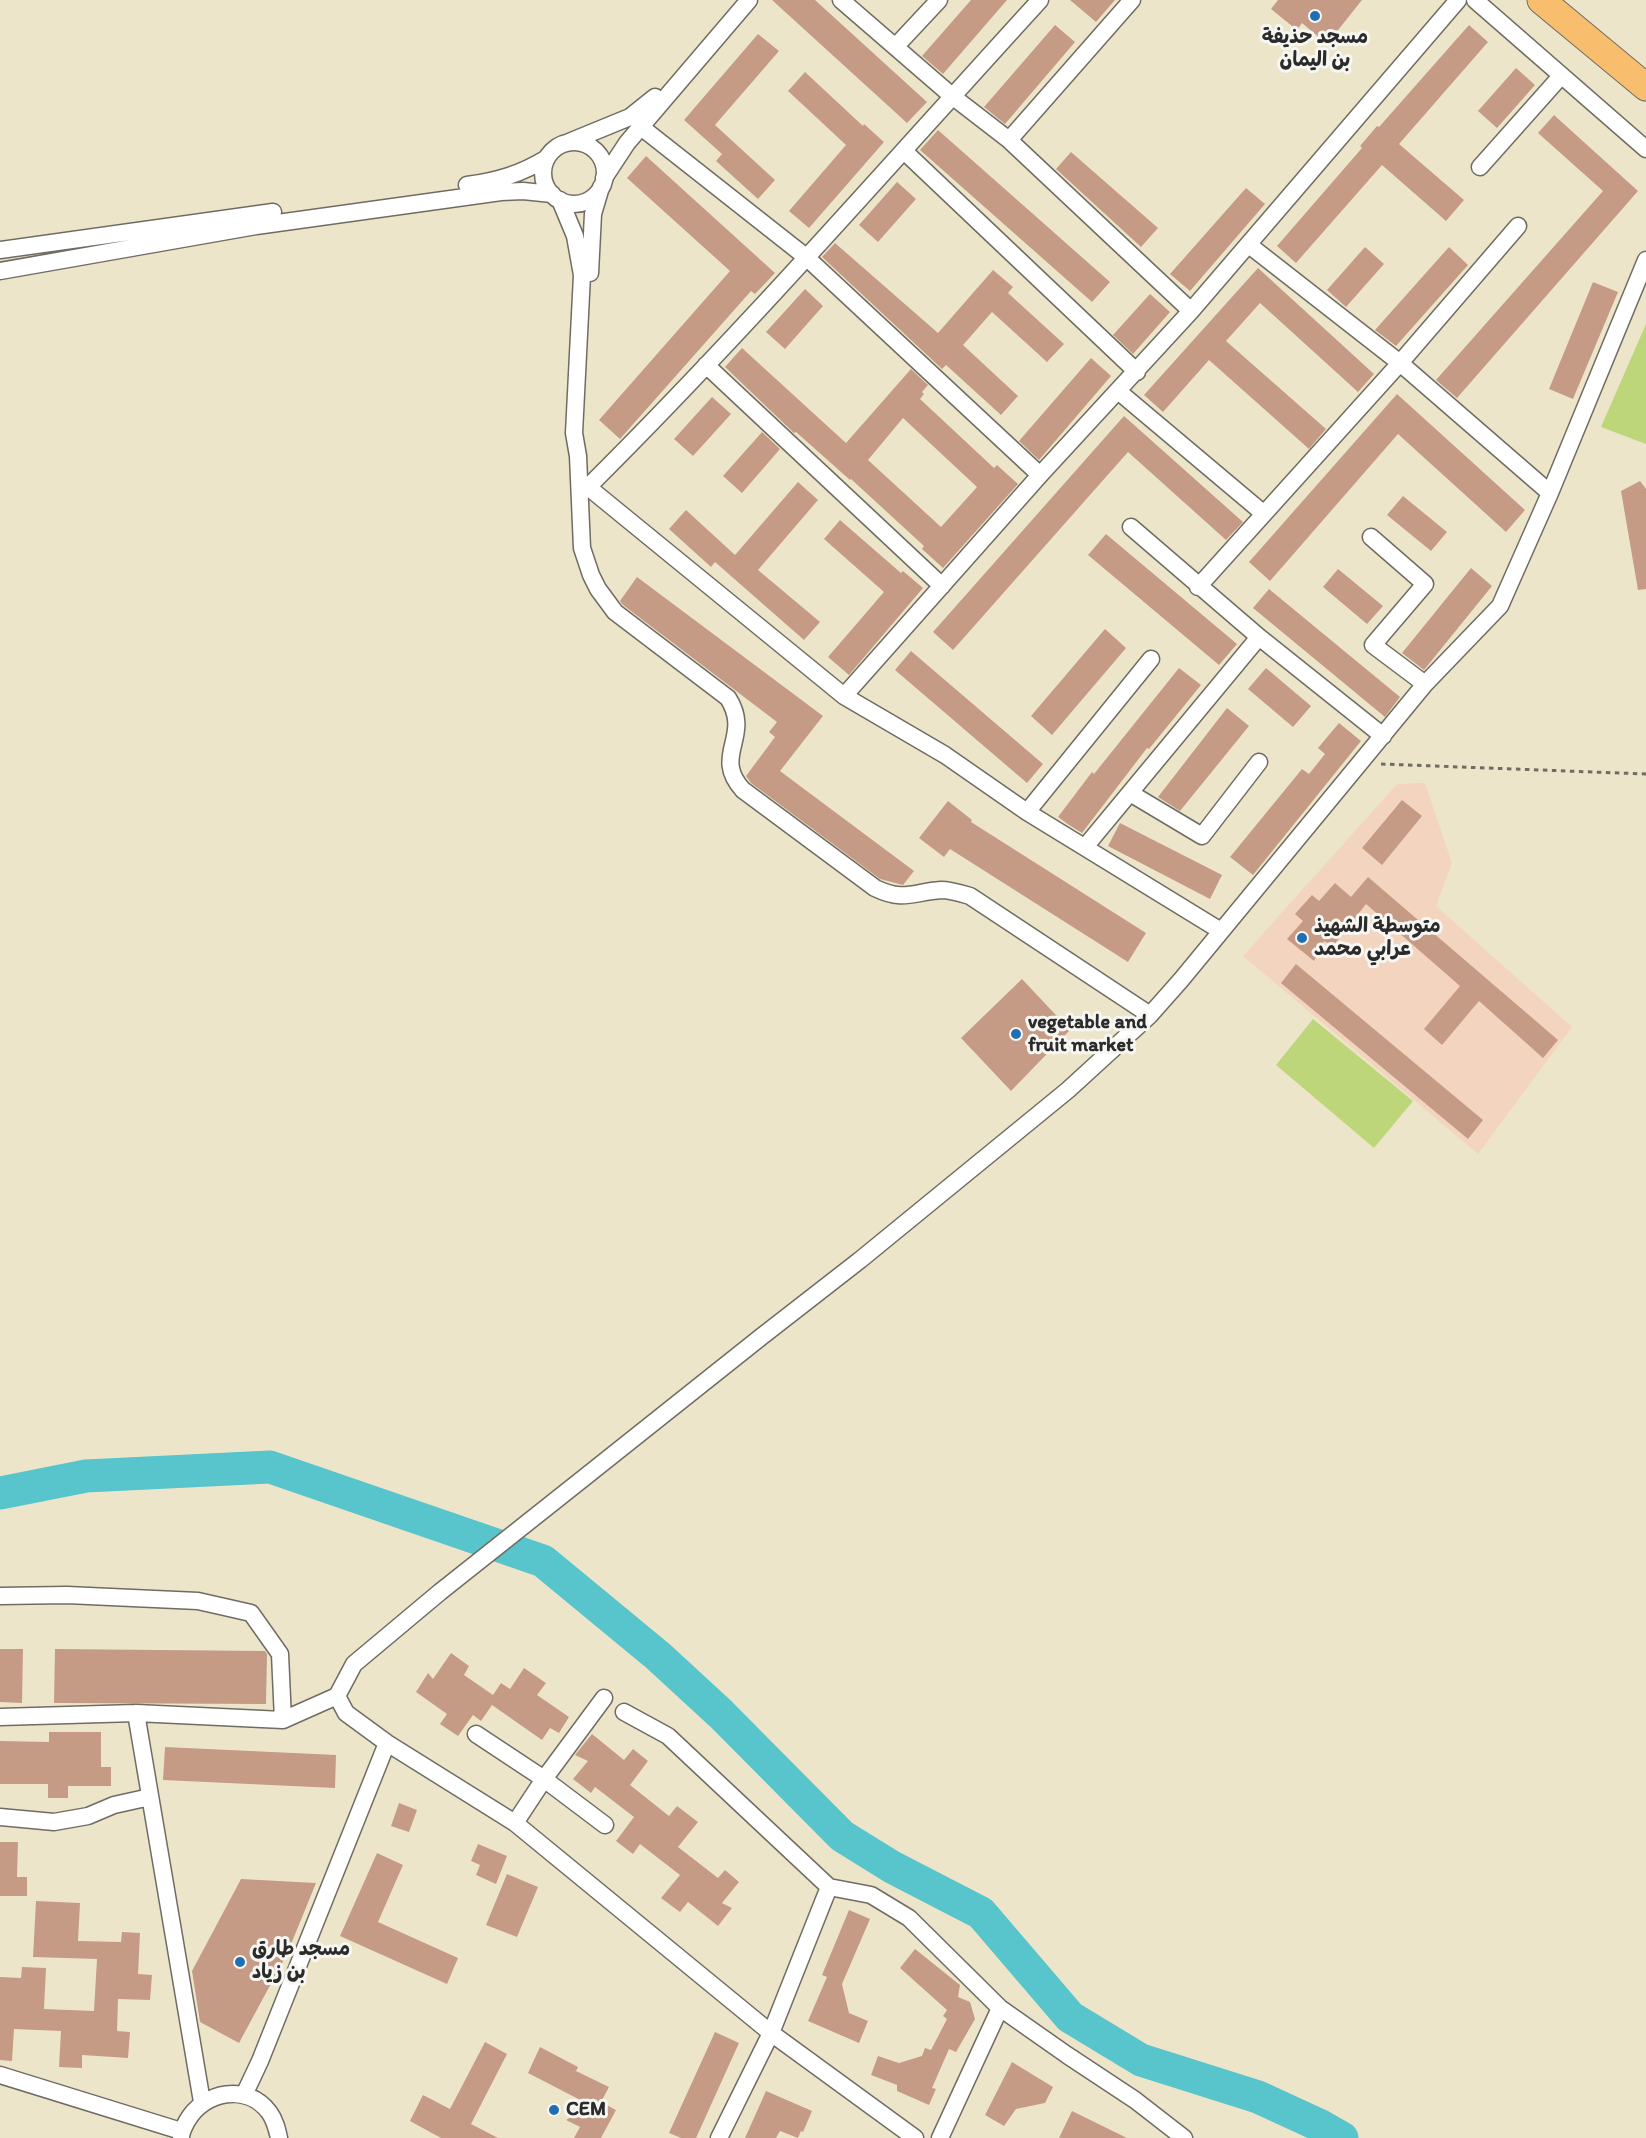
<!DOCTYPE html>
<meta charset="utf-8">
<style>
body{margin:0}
canvas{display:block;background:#ede5ca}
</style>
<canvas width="1646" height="2138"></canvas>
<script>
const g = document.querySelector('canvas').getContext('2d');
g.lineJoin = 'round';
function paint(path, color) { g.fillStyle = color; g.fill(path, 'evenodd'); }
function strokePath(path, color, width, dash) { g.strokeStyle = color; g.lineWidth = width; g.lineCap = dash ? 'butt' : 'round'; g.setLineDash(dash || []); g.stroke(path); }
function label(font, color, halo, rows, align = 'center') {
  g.font = font + ' Itim,"Playpen Sans Arabic",sans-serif'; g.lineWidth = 6; g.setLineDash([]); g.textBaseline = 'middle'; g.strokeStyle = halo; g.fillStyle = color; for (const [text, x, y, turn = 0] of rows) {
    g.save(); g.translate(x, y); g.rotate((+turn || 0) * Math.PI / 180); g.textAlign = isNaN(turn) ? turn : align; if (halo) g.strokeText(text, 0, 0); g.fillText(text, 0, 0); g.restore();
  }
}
paint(new Path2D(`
 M1425 783 1452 863 1436 906 1572 1027 1478 1154 1243 956 1397 784Z`), '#f3d4bf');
paint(new Path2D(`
 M1646 324V444L1601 427Z
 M1313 1019 1413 1101 1374 1148 1276 1065Z`), '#bed67a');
strokePath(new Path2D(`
 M0 1493 86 1476 270 1467 543 1561 658 1656 721 1714 842 1836 892 1867 981 1913 1070 2017 1141 2060 1258 2097 1321 2126 1342 2138`), '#57c5cb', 33);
paint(new Path2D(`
 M772 0H815L927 102 907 123Z
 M971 0H1007L943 74 922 56Z
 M1070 0H1115L1096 22Z
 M1278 0H1362L1327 44 1302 23 1297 30 1271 9Z
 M1055 25 1075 42 1005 124 984 107Z
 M1469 25 1488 42 1399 144 1464 200 1446 221 1382 165 1296 263 1277 246 1362 148 1360 146 1377 126 1379 127Z
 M758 34 779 51 715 125 775 180 758 199 716 161 722 154 684 120Z
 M1516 68 1535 85 1497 128 1478 111Z
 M805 72 863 126 864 124 884 142 809 228 789 211 846 145 788 91Z
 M1554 115 1638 191 1457 398 1436 380 1603 191 1538 133Z
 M938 130 1110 282 1092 302 920 150Z
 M1071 152 1158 228 1141 247 1056 169Z
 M646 156 775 273 755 294 751 291 620 439 599 420 730 271 627 178Z
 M897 182 916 199 878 242 859 225Z
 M1246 188 1265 204 1190 291 1170 274Z
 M835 243 938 333 993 270 1013 287 1008 293 1064 344 1047 362 992 312 963 345 1018 396 1001 415 946 365 942 369 822 257Z
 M1365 247 1384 264 1346 307 1327 290Z
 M1449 247 1468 265 1396 346 1375 330Z
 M1258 268 1374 374 1358 392 1260 303 1226 341 1326 429 1309 449 1209 360 1163 412 1144 395Z
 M1593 282 1618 292 1573 399 1549 389Z
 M805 289 823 306 785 349 766 332Z
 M1150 294 1170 312 1133 354 1113 335Z
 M742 348 846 443 911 369 928 385 922 392 924 394 920 399 994 468 997 465 1018 484 943 568 922 549 924 546 851 479 850 480 796 432 794 433 725 367ZM903 418 977 487 941 527 868 460Z
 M1091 358 1111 376 1039 460 1019 441Z
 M1397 394 1525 510 1506 532 1398 434 1270 581 1249 562Z
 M712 397 731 414 693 456 674 439Z
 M1124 416 1243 522 1226 540 1128 452 953 650 933 632Z
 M762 432 780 449 742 493 723 476Z
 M1640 481 1646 489V589L1638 590 1621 491Z
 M798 482 818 500 758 570 820 622 804 640 715 562 711 567 669 529 686 510 735 555Z
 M1403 496 1447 532 1431 551 1387 515Z
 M840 520 901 573 903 571 923 588 849 675 828 657 884 592 824 539Z
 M1106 534 1237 644 1219 665 1088 555Z
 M1471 568 1492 586 1424 670 1402 653Z
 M1338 569 1383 606 1367 624 1323 587Z
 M637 577 823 716 780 771 914 871 903 885 880 879 751 783 746 776 775 737 769 732 777 722 623 605 620 601Z
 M1269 589 1400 697 1385 717 1253 608Z
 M1105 629 1126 648 1052 735 1031 716Z
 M911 651 1043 764 1027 783 895 670Z
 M1179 668 1201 685 1149 749 1147 748 1082 833 1069 825 1058 817 1092 772 1094 774Z
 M1266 668 1311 706 1293 727 1248 689Z
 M1227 708 1249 726 1180 811 1158 797Z
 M1339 723 1361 741 1253 875 1230 857 1302 769 1309 774 1325 754 1318 748Z
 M1402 800 1422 816 1382 865 1362 848Z
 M948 801 972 820 971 822 1146 933 1128 962 950 849 944 857 919 838Z
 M1120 823 1222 875 1210 899 1108 846Z
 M1368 877 1558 1040 1543 1058 1479 1001 1442 1045 1424 1029 1460 986 1366 904 1333 946 1324 941 1314 961 1287 939 1303 921 1295 914 1312 895 1319 901 1335 883 1351 897Z
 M1296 964 1483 1120 1468 1139 1281 983Z
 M1022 979 1070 1030 1011 1091 961 1038Z
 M0 1649H23L22 1703 0 1702Z
 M55 1649 265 1651 267 1654 266 1704 54 1703Z
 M451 1653 469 1666 464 1675 493 1695 501 1683 510 1689 524 1668 546 1683 537 1695 569 1717 559 1733 550 1728 542 1740 492 1705 481 1721 473 1715 458 1736 440 1724 447 1714 416 1692 428 1673 433 1679Z
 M49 1732H101V1767H111V1786H68V1798H48V1784H0V1741L49 1742Z
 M592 1734 624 1760 633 1749 648 1761 630 1785 669 1816 677 1806 698 1822 678 1847 718 1878 725 1870 739 1882 722 1903 732 1908 718 1926 688 1902 680 1912 661 1898 680 1875 640 1844 633 1854 616 1841 634 1817 595 1787 591 1793 573 1779 588 1761 575 1755Z
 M165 1747 336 1755 335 1788 163 1780Z
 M399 1803 417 1810 409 1832 391 1826Z
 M0 1842H18L17 1877H27V1896H0Z
 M478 1844 507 1856 496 1884 476 1875 480 1865 471 1861Z
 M377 1853 403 1865 378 1922 458 1958 447 1984 340 1936Z
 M507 1874 538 1887 517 1937 486 1925Z
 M241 1879 316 1883 287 1954 239 2043 200 2022 192 1971Z
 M36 1901 80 1903 78 1941 121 1942 122 1932 140 1933 138 1974 152 1975 150 2000 118 1999 117 2031 130 2032 128 2058 82 2055V2068L59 2067 61 2031 14 2029 12 2061 0 2060V1977L21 1978 22 1967 46 1968 44 2009 94 2011 97 1959 33 1957Z
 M849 1910 870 1919 842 1984 849 2013 868 2021 859 2043 808 2021 827 1977 822 1975Z
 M915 1949 960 1985 958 1997 970 2002 975 2019 956 2052 949 2049 932 2088 936 2089 929 2105 897 2091V2085L871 2075 878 2056 899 2063 922 2056 925 2048 931 2050 947 2019 943 2016 947 2010 900 1968Z
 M715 2032 739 2043 696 2138H681L669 2133Z
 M485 2042 507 2054 471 2124 498 2138H441L410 2121 423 2095 450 2109Z
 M540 2047 578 2067 576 2071 609 2087 601 2102 616 2110 601 2138H574L580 2127 566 2120 590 2105 528 2073Z
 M1012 2062 1053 2087 1045 2103 1016 2109 1004 2126 985 2115Z
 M766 2091 812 2111 803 2132 801 2131 798 2138 780 2131 776 2138H745Z
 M1072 2111 1127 2138H1059Z`), '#c69b86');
const street = new Path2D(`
 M841 0 952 96 1009 140 1191 311
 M1040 0C891 163 745 331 588 487L844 696 945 755 1027 812 1221 931
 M1475 0 1646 149
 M896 46 939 0
 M641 127 806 257 1040 475
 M1009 140 1132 0
 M569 142 630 117 655 97
 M543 173a31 31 0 1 1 62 0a31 31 0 1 1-62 0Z
 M904 151 1137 372
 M1480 167 1561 76
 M604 178 627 143 749 0
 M467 185C497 181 521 174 547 158
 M560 200 575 236 582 275 574 433 578 456 582 548 591 575 598 589 615 612 728 698C753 737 711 755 743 790L875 888C904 902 913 892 941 890 951 890 960 893 970 896L1150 1015
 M1249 245 1400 363 1550 493
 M0 250 273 212
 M0 271 256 226 501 192 523 191 552 194
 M590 273 593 214 601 187
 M706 365 942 586
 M1118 391 1263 513
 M1131 527 1259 637 1383 736
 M1371 537 1425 584 1373 645 1425 684
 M1198 587 1400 363 1518 226
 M844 696 1040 475 1191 311 1458 0
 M1130 793 1202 836 1259 762
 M1027 812 1151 659
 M1085 847 1259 637
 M0 1596 67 1595 198 1601 251 1613 280 1654 283 1720
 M337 1696 346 1713 387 1743 515 1823 771 2033 915 2138
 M624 1712 668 1736 829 1887 871 1895 909 1918 1000 2008 1067 2055 1135 2100 1184 2138
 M136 1713 202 2102
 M0 1717 136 1713 283 1720 337 1696 354 1664 440 1592 585 1477 761 1337 860 1260 1068 1090 1150 1015 1181 980 1425 684 1500 606 1550 493 1646 260
 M476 1734 544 1779 605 1825
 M0 1817 54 1822 88 1816 114 1805 150 1797
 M515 1823 544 1779 604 1698
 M0 2075 181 2131
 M244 2095 260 2061 387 1743
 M181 2138C181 2131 184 2127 187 2121 204 2091 247 2083 269 2112 275 2120 277 2129 279 2138
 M719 2138 771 2033 829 1887
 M940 2138 1000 2008`);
const primary = new Path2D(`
 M1541 0 1646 87`);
strokePath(street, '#6f6c63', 19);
strokePath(primary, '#6f6c63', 29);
strokePath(new Path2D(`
 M1381 764 1646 774`), '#6f6c63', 3, [4.5, 4.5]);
strokePath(street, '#fff', 16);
strokePath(primary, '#f9be6d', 27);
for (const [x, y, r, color] of [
 [1315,16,6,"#1f6fb2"],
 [1302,938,6,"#1f6fb2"],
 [1016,1034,6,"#1f6fb2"],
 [240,1962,6,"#1f6fb2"],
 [554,2110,6,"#1f6fb2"]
]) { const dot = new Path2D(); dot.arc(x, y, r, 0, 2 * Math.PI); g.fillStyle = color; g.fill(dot); strokePath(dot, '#f6f6f2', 2); }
label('bold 20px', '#2b2b2b', '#f6f6f2', [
 ["مسجد حذيفة",1315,38,"center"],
 ["بن اليمان",1315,61,"center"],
 ["متوسطة الشهيذ",1314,927],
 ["عرابي محمد",1314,950],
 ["vegetable and",1028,1023],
 ["fruit market",1028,1046],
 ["مسجد طارق",252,1950],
 ["بن زياد",252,1973],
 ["CEM",566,2110]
], 'left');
</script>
